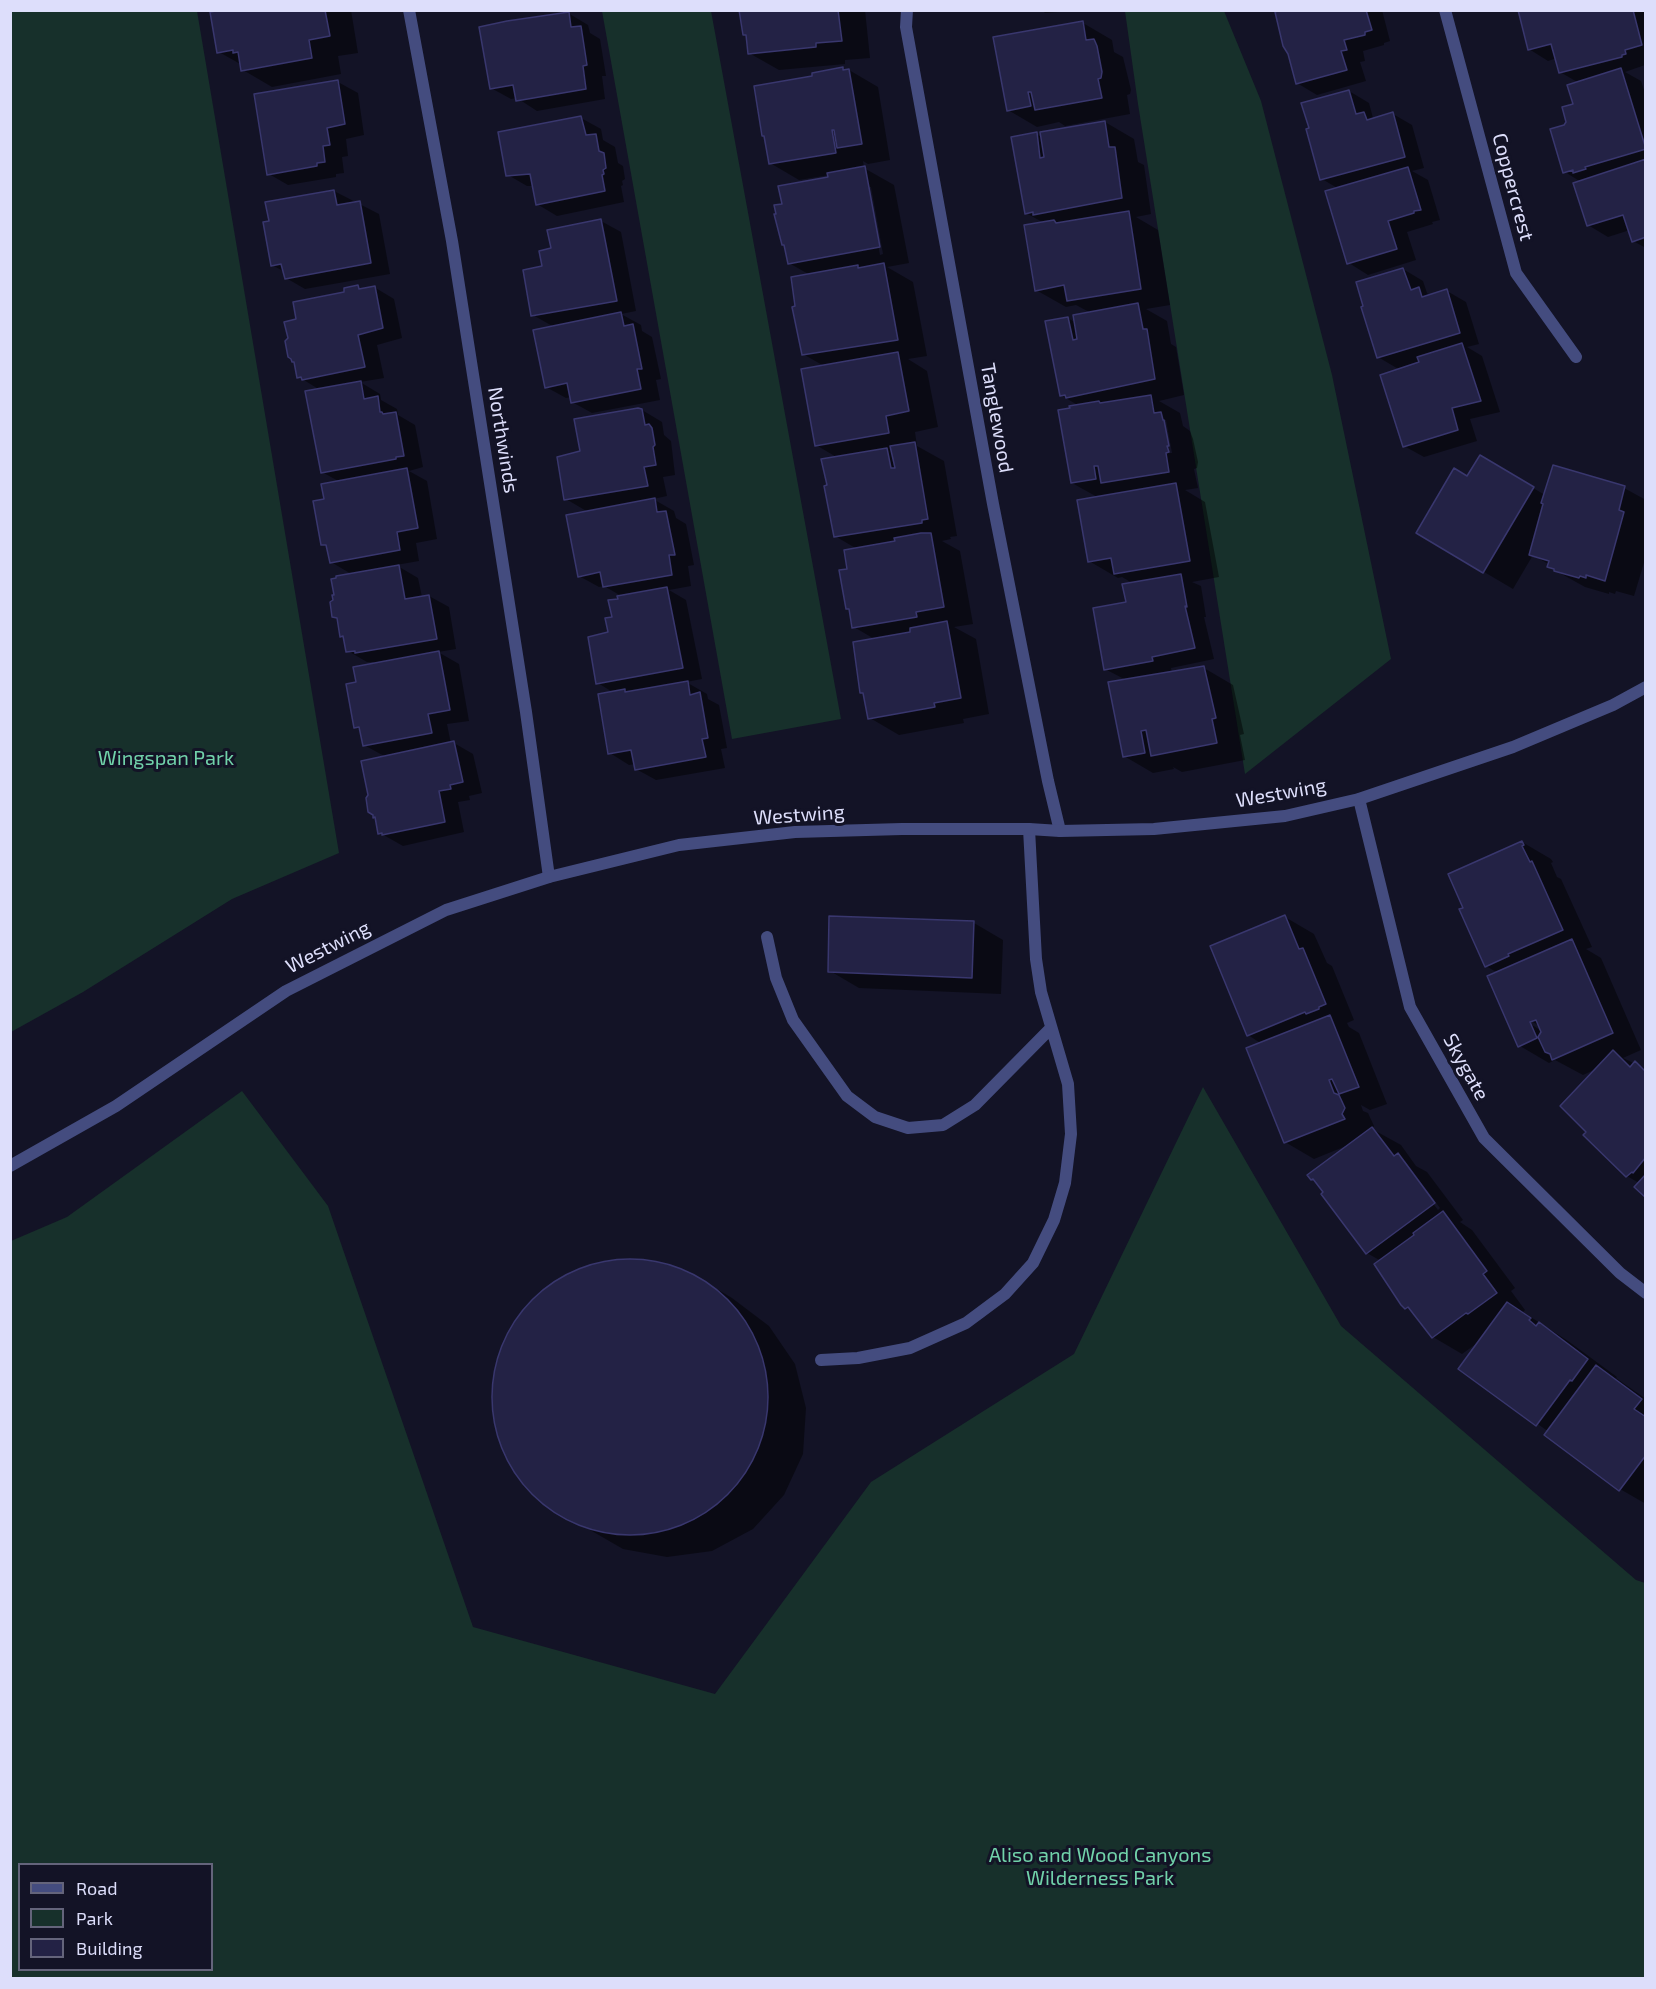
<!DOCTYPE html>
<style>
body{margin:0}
#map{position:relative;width:1656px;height:1989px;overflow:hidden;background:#131326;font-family:"Exo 2",sans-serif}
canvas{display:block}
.frame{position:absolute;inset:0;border:12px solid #dddefb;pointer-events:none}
.legend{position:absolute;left:18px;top:1863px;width:195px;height:108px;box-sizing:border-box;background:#131326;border:2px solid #64647b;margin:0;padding:8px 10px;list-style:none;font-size:18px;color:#dddefb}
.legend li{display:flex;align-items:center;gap:12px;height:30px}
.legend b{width:30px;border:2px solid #64647b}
</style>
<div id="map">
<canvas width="1656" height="1989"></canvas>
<div class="frame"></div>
<ul class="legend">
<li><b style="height:8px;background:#444c7f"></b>Road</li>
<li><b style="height:16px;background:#17302b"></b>Park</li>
<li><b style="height:16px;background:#232245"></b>Building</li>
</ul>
</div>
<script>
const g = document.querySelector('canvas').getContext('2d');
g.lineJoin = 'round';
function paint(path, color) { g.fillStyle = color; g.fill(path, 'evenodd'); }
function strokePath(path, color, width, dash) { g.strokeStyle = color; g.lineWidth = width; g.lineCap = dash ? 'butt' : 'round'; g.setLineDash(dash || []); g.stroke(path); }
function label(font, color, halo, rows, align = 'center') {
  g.font = font + ' "Exo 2",sans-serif'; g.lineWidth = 6; g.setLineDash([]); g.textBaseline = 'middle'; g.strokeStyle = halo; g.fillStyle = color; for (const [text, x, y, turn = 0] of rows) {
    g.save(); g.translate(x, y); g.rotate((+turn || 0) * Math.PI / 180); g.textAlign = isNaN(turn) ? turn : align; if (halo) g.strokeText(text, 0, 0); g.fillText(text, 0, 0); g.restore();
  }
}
paint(new Path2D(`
 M11 10 197 11 339 853 232 899 83 992 11 1032Z
 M602 11H711L841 719 732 739Z
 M1125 11H1224L1261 101 1332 375 1391 659 1245 774 1138 104Z
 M1203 1087 1341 1326 1636 1580 1645 1583V1978H11V1241L67 1217 242 1091 328 1206 473 1627 715 1694 871 1482 1074 1354ZM20 1864H212V1970H20Z`), '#17302b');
paint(new Path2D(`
 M227 10H351L358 53 338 56 341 74 272 87 243 70 242 65 219 52Z
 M741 10H865L870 58 845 60V64L779 70 749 53 747 36 744 34Z
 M1042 10H1087L1045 13Z
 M1286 10H1382L1390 41 1384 43V45L1363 51 1365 61 1360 62 1366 81 1317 95 1297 83Z
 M1519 10H1646L1645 65 1625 72 1641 81 1646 96V248L1633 241 1630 230 1608 237 1588 225 1581 182 1565 172V127L1575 104 1579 83 1560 72 1557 58 1548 61 1529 49Z
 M568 13 588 25 590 33 600 39 606 76H602L605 99 537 111 517 98 511 99 491 88Z
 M1083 23 1112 40 1114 52 1123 57 1131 90 1130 94 1127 95 1130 114 1065 126 1059 122 1037 127 1008 110Z
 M842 69 849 70 878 87 890 160 868 164 863 161 864 168 894 185 909 263 887 267 913 282 927 356 908 359 927 371 938 427 915 432 917 446 944 461 957 536 950 537 951 539 942 541 960 551 973 624 954 627 976 639 989 714 963 719 964 723 899 735 870 718 865 694 862 692 876 640 854 627 851 610 847 608 849 570 857 549 835 536 828 487 838 458 816 445 824 366 803 354 797 307 810 275 789 263 786 246 783 244 784 205 830 178 829 175 799 180 770 163 813 77ZM867 187H871L883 254 880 255Z
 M338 82 358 93 364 135 346 139 348 156 342 157 344 173 336 174V177L288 185 269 174Z
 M1349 91 1369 103 1373 118 1393 114 1412 125 1424 168 1412 171 1428 180 1440 220 1432 222 1433 224 1407 232 1416 260 1368 275 1349 263 1339 189 1322 179Z
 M581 118 601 129 603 140 615 147 618 163 623 166 625 179 622 181 623 185 621 186 624 202 557 216 537 204 534 186H527L508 175Z
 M1105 122 1134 139 1138 162 1144 165 1151 214 1136 217 1158 230 1170 305 1146 309 1167 321 1171 344 1176 347 1184 395 1159 401 1180 413 1183 426 1190 431 1193 439 1198 462 1197 468 1194 469 1198 488 1185 490 1205 502 1219 577 1192 582 1201 586 1206 617H1204L1214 659 1171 668 1172 673 1204 668 1233 685 1244 734 1240 735 1245 760 1182 772 1173 767 1174 769 1153 773 1124 756 1126 680 1105 669 1134 584 1122 577 1118 578 1089 561 1099 498 1072 483 1079 406 1061 395 1068 318 1076 323 1091 313 1076 305 1066 307 1036 290 1044 223 1026 213 1036 134 1042 137ZM1163 420H1166L1172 453H1169Z
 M334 191 379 214 390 274 305 289 286 278 285 272 272 265Z
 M601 221 621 232 636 311 621 314 641 325 642 331 652 337 661 379 656 380 660 400 592 413 572 402 571 397 566 398 546 387 554 327 533 315 544 267 552 250Z
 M1403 269 1423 281 1427 293 1431 296 1447 291 1466 302 1479 344 1467 347 1482 356 1500 412 1470 419 1477 441 1424 457 1404 446 1400 370 1378 357Z
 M358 287 363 290 374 287 394 299 402 338 377 345 384 378 360 382 380 394 381 400 397 409 398 415 415 425 423 467 409 471 427 481 437 539 416 543 419 561 396 565 418 578 422 597 429 596 449 607 456 649 438 652 459 664 469 721 447 724 451 744 454 743 473 754 482 793 469 796 470 800 458 802 464 832 403 846 380 833 376 818 374 817 386 757 364 745 361 730 355 727 358 683 377 664 373 662H367L348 651 345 638 341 636 353 575 331 562 328 548 322 544 340 482 322 472 320 390 299 377 298 320Z
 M642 410 662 422 664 435 671 441 675 475 663 477 667 496 653 499 674 511 676 518 686 524 694 565 688 566 691 586 669 590 686 600 702 679 686 682 707 694 708 699 719 705 727 748 721 749 725 768 656 780 636 769 635 764 629 765 610 753 614 693 598 683 614 618 620 600 623 597 604 586 599 587 579 576 588 512 566 499 581 452Z
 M1480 457 1545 495 1624 488 1646 500V556L1634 596 1616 591 1615 594 1609 592V594L1585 587 1549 567 1550 565 1533 555 1513 589 1418 533 1468 478Z
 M1522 842 1551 859 1553 862 1551 863 1557 877 1561 879 1592 947 1586 949 1601 958 1641 1050 1623 1058 1646 1069V1196L1639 1183 1627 1176 1585 1135 1588 1132 1596 1069 1583 1075 1555 1060 1549 1063 1520 1046 1498 973 1486 966ZM1529 1020 1540 1026V1030L1529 1023Z
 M1285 917 1314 934 1327 963 1332 966 1354 1020 1347 1023 1349 1027 1359 1033 1387 1104 1370 1110 1361 1105 1363 1111 1368 1113 1374 1126 1372 1129 1401 1145 1416 1166 1427 1172 1463 1220 1460 1222 1472 1230 1515 1288 1511 1291 1525 1310 1523 1312 1568 1341 1617 1377 1616 1378 1646 1399V1504L1620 1489 1549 1432 1460 1369 1480 1341 1462 1354 1433 1337 1414 1312 1406 1307 1381 1261 1367 1253 1325 1192 1318 1183 1312 1179 1346 1146 1314 1159 1285 1142 1262 1044 1248 1035ZM1401 1161H1405L1440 1208 1438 1210Z
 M974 923 1003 940 1001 994 859 988 830 971Z
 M604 1261H650L693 1275 732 1298 769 1326 795 1364 806 1408 803 1454 784 1495 753 1529 712 1551 667 1557 623 1549 545 1504 515 1471 497 1430 493 1386 504 1342 527 1305 562 1277Z`), '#0007');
const building = new Path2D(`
 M221 10H325L330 36 309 40 312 58 241 71 238 52 233 53V50L217 53 210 12Z
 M739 10H838L842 41 816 43V47L748 54 746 35H743Z
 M1280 10H1366L1372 30 1365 32V35L1344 40 1347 50 1341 51 1347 70 1296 84 1288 54 1283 46 1275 12Z
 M1518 10H1633L1642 45 1625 50 1626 54 1622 55V57L1559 73 1551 44 1528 50Z
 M569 12 571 27 581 26 587 65 583 66 586 89 516 101 513 85 490 89 479 27 507 21Z
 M1083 21 1086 40 1094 39 1097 46 1102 72 1101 78 1098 79 1102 98 1035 110 1031 92H1028L1031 106 1007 111 993 37Z
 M843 67V70L849 69 862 144 837 148 834 130H832L836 153 769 164 764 136H762L754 86 812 76V73Z
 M1621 68 1646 149 1585 167 1586 169 1573 173V170L1563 173 1550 129 1564 125 1566 122 1562 107 1573 104 1567 85Z
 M338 80 345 124 327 128 330 145 323 146 325 162 317 163V166L267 175 254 94Z
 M1349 90 1356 114 1364 112 1367 120 1393 112 1405 157 1320 180 1306 129 1309 128 1301 103Z
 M581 116 586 135 596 134 599 151 604 153 606 168 603 170 604 174 602 175 605 191 536 205 530 174 506 176 498 132Z
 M1105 121 1109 147H1115L1122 198 1033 215V212L1025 214 1011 137 1037 132 1040 158 1044 157 1040 132Z
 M1646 159V237L1632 242 1623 215 1587 226 1573 183Z
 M865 166 880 247 788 264 784 245H782L774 214H776L774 205 782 204 778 186 828 177 827 173Z
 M1408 167 1421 210 1414 211V213L1388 221 1397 249 1347 264 1325 191Z
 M334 190 337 205 360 201 371 263 285 279 281 264 271 266 263 222 269 221 265 202Z
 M1129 211 1141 289 1067 301 1064 285 1035 291 1024 225 1054 220 1056 223Z
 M601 219 617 301 531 316 523 270 542 266 539 251 551 248 547 230Z
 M884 263 898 340 802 355 792 307 795 306 791 277 858 265V268Z
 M1403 268 1411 290 1419 287 1422 297 1447 289 1460 333 1377 358 1361 307 1363 306 1356 282Z
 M358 285 359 289 375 286 383 328 358 335 365 367 302 380 301 377 297 378 294 362H292L291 359 288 357 285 341 288 338 284 322 296 319 293 302 344 292V288Z
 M1138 303 1143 329H1147L1155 379 1066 398 1065 395 1060 396 1045 321 1068 317 1073 340 1077 339 1073 315Z
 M621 312 624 326 633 324 642 369H637L641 389 571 403 567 383 545 388 533 330Z
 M1462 343 1481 401 1452 408 1458 430 1403 447 1380 375 1419 362 1417 357Z
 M898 352 909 411 886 416 889 433 815 446 801 369Z
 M361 381 364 399 378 396 380 412H382L383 414 396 412 404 456 396 457V459L321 473 305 391Z
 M1151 395 1154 413 1161 412 1163 420H1164L1169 446H1167L1169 452 1166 453 1169 472 1101 483 1098 466H1094L1096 479 1071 483 1058 410 1070 408 1069 406 1099 401 1100 403Z
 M638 408 642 409 645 425 649 424 652 428 655 445 653 447 656 465 644 467 648 486 564 500 557 457 580 451 574 419Z
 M915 442 928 519 922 520V523L834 537 824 486 827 485 821 459 887 448 891 468H895L890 446Z
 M1480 455 1534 487 1483 573 1416 533 1454 468 1467 476Z
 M1553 465 1625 486 1619 510 1624 512 1605 581 1586 575V578L1580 576 1579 578 1554 571V569L1547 567 1549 561 1529 555 1543 504 1541 503Z
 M407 468 418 528 397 532 400 550 330 563 326 545H321L313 501 324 499 321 484Z
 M1176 483 1190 561 1114 574 1111 558 1088 562 1077 500Z
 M655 498 657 512 666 511 675 555H669L672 575 603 587 600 572 578 577 566 515Z
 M921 533H931L944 607 916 612 917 617 852 628 849 609H846L839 570 847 569 844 550 895 541 894 538Z
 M399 565 405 599 429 595 437 639 355 653V651L346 652 343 636 340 637 337 618 332 617 330 602 333 600 332 595H334L331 579 336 578V576Z
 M1181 574 1187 607 1185 606 1195 648 1152 657 1153 661 1104 670 1093 608 1126 602 1122 584Z
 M667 587 683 668 596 684 588 637 608 632 605 618 612 617 608 600 618 599 617 596Z
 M947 621 961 698 934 703 935 707 868 719 863 693H860L853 642 910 632V628Z
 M439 651 450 710 428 714 432 733 363 746 359 727 354 728 346 684 356 682 353 667Z
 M1204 666 1216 718 1212 719 1217 743 1151 756 1146 730 1141 731 1145 753 1123 757 1108 682Z
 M688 681 690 695 700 692 708 738 702 739 706 757 635 770 631 750 608 754 598 694 625 689V692Z
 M454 741 463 782 450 785 451 789 439 791 445 822 382 835V833L378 834 375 817 373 818V815L368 812 366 798 368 795 361 761Z
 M1522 841 1524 845 1522 846 1530 862 1532 861 1563 930 1508 954 1509 956 1485 967 1459 909 1463 908 1448 874Z
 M1285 915 1299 949 1303 948 1326 1004 1319 1007V1009L1306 1014 1305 1012 1247 1036 1210 946Z
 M829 916 974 921 972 978 828 972Z
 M1572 939 1613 1033 1552 1060 1550 1054 1545 1052 1538 1037 1541 1032 1536 1020 1530 1022 1537 1038 1518 1047 1487 976Z
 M1330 1015 1359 1087 1339 1094 1332 1079 1329 1080 1334 1093 1339 1095 1345 1108 1342 1114 1345 1119 1284 1143 1246 1048Z
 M1613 1050 1630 1067 1635 1061 1646 1072V1157L1633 1173 1632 1172 1626 1177 1583 1135 1586 1132 1560 1106Z
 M1372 1127 1394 1156 1398 1153 1435 1203 1366 1254 1321 1194 1323 1192 1313 1179 1311 1180 1307 1175Z
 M1646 1174V1198L1634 1187Z
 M1443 1211 1487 1271 1483 1274 1497 1293 1468 1314 1466 1313 1432 1338 1408 1307 1405 1309 1401 1305 1374 1264 1414 1235 1413 1233Z
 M492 1397a138 138 0 1 1 276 0a138 138 0 1 1-276 0Z
 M1507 1302 1531 1318 1529 1320 1536 1326 1539 1322 1588 1359 1572 1381 1570 1380 1536 1426 1458 1369Z
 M1596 1365 1642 1399 1634 1409 1646 1417V1455L1619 1491 1544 1435Z`);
paint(building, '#232245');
strokePath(building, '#39376e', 1.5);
strokePath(new Path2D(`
 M767 937 776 978 793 1020 847 1096 875 1117 908 1128 943 1125 975 1105 1051 1028
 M821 1360 858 1358 910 1348 966 1323 1005 1294 1033 1263 1054 1220 1065 1183 1071 1134 1068 1084 1041 992 1036 959 1029 829`), '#444c7f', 12);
strokePath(new Path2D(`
 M409 10 452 241 526 712 549 877
 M907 10 906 27 993 504 1048 781 1060 831
 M1445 10 1516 273 1576 357
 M1359 799 1410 1007 1484 1138 1620 1273 1646 1293`), '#444c7f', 12);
strokePath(new Path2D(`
 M10 1166 116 1106 286 991 446 910 549 877 679 845 795 832 902 829H1029L1060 831 1154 829 1285 816 1359 799 1513 747 1613 705 1646 687`), '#444c7f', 12);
label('20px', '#dddefb', '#131326', [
 ["Coppercrest",1513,187,75],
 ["Tanglewood",997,418,80],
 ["Northwinds",503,440,81],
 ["Westwing",1281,793,-10],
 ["Westwing",799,815,-4],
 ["Westwing",328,947,-27],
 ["Skygate",1466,1067,61]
]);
label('20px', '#71d2aa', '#131326', [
 ["Wingspan Park",166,758],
 ["Aliso and Wood Canyons",1100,1855],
 ["Wilderness Park",1100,1878]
]);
</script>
